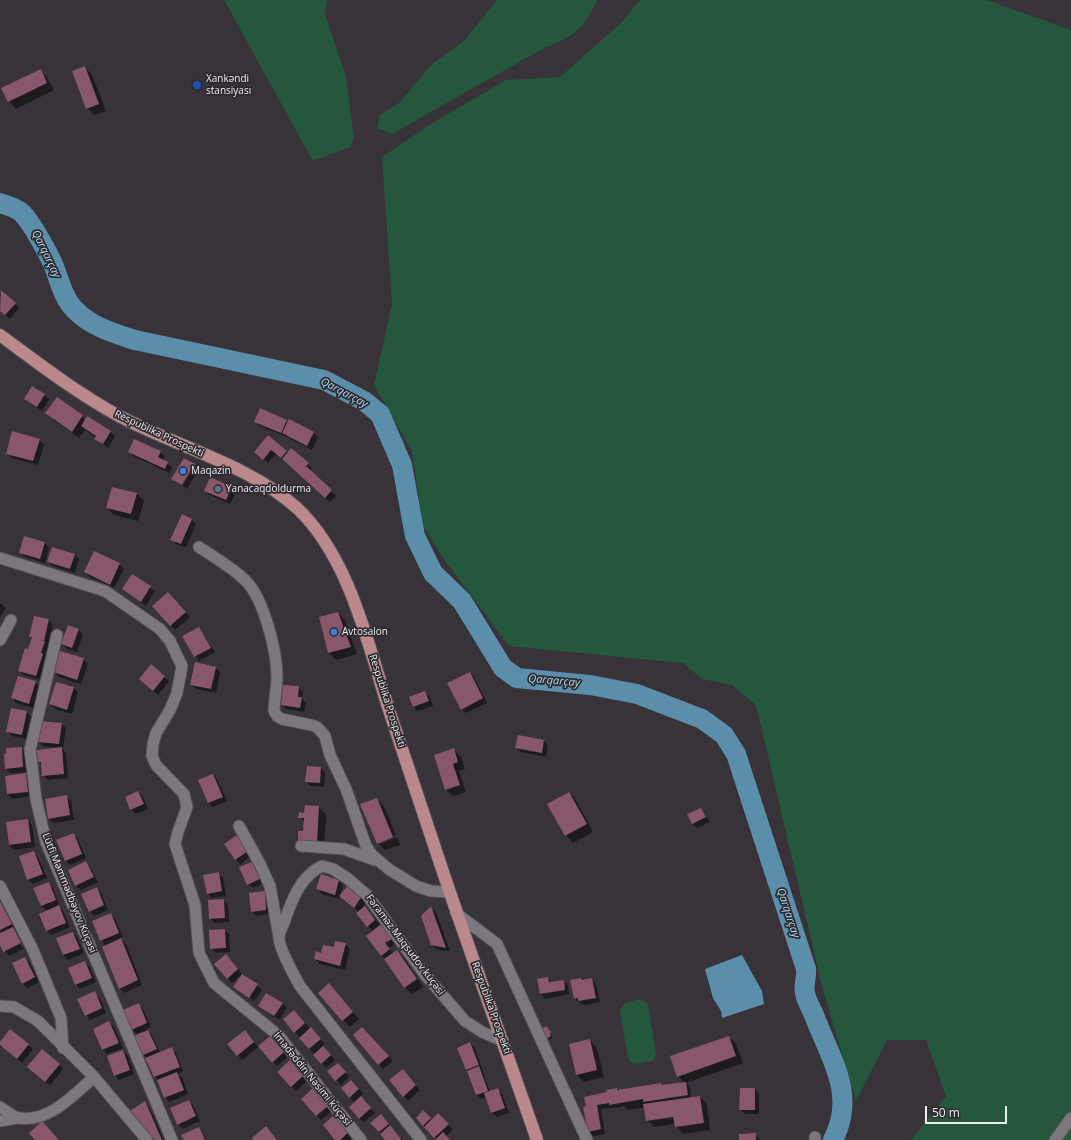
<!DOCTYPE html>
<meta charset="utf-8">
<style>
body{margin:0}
#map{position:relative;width:1071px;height:1140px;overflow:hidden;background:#373338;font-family:"Open Sans",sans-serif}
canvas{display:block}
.scale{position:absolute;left:925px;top:1106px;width:82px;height:18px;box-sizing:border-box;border:2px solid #edebee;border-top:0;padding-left:5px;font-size:12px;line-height:14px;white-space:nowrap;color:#edebee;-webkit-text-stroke:3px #2d292e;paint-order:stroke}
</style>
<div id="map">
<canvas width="1071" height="1140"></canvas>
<div class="scale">50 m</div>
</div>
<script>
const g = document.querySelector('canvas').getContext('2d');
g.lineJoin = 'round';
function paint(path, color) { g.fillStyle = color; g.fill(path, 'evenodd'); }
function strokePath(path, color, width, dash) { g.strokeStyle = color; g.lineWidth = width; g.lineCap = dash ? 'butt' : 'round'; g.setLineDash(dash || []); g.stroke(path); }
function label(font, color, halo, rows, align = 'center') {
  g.font = font + ' "Open Sans",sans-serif'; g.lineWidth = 3.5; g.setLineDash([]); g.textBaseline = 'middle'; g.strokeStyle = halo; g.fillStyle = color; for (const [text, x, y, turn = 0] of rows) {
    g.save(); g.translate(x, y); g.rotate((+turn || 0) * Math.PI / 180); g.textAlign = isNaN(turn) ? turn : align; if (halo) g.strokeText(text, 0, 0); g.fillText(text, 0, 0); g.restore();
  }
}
paint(new Path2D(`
 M224 0H327L325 14 346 76 354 138 350 147 313 161Z
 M497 0H597C584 29 573 37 544 48L392 134 377 128 380 115 399 103 432 64 464 41Z
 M640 0H987L1071 30V1140H911L946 1096 926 1040H887L856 1101 823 990 756 705 732 685 702 679 683 663 509 646 446 562 423 526 412 451 374 385 392 304 382 157 434 122 506 80 560 77 622 22Z
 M640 999 645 1001 648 1005 656 1055 653 1061 634 1064 628 1059 620 1010 625 1003Z`), '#25573d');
paint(new Path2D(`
 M742 955 762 991 764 1004 722 1018 721 1011 713 998 705 969Z`), '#5a8eab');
paint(new Path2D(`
 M85 67 92 75 106 111 94 115 87 108Z
 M40 70 47 77 54 90 16 109 9 101Z
 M1 291 19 308 10 319 0 310Z
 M44 395 49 399 42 411 25 399Z
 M57 398 86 420 110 431 115 436 108 448 85 430 79 438 54 420 47 413Z
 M260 409 288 423 289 420 314 433 318 437 312 450 287 437 260 426 255 422Z
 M268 436 288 453 308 464 312 468 310 471 336 496 330 502 276 454 268 463 260 456Z
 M39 440 44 445 38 465 12 458 7 453Z
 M129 451 160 452 165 457 163 460 172 467 170 473 133 456Z
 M184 459 199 469 187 489 173 479Z
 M231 487 236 492 230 504 210 495 205 491Z
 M112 488 137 494 144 501 138 521 114 515 107 508Z
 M192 520 196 524 186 548 176 544 172 539Z
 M25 537 45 543 49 548 45 563 25 557 21 553Z
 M75 555 79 559 75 573 53 566 48 562Z
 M119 564 124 569 114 588 90 577 85 572Z
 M132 575 155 591 146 606 123 589Z
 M172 598 190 617 175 630 171 625Z
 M0 603 6 608 0 617Z
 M338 613 345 620 357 654 336 660 329 653Z
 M35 617 49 620 53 625 46 657 47 659 41 680 24 675 19 671 29 650Z
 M68 627 79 630 83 635 77 652 67 649 62 644Z
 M198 628 215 652 199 661 183 636Z
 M83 659 88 664 81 684 59 677 54 672Z
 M151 666 169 681 158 695 145 683Z
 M216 668 220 672 216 693 196 689 191 685Z
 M470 673 474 677 487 703 466 713 461 709Z
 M35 682 40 686 33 708 16 703 12 698Z
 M298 687 303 692 302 699 306 703 304 712 286 709 282 705Z
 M74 688 78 692 72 714 55 709 50 704Z
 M425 693 430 697 433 706 418 711 413 706Z
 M27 712 31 717 27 739 12 736 7 731Z
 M61 724 66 728 63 748H62L66 753 68 778 48 780 43 775 42 765 39 762 57 748 43 746 39 742Z
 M544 741 548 746 546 757 521 752 516 748Z
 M21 748 26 752 28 772 10 773 6 769Z
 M454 750 461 757 465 769 459 771 466 792 453 796 446 789Z
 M321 768 325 773 324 787 311 786 306 782Z
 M26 774 30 779 32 796 12 799 8 794 6 777Z
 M213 775 217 779 227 801 213 807 208 803Z
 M138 792 143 797 148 809 136 814 131 810 126 798Z
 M569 793 576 800 593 832 573 843 566 835Z
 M66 796 71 801 74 820 54 823 49 819Z
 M377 799 384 806 396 835 380 841V844L397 837 400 845 385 850 378 843Z
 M318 807 326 814 324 849 304 832 305 823 300 817Z
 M701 809 710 822 697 828 692 823Z
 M28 820 32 825 35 847 14 850 9 845 7 823Z
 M73 834 78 839 86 858 70 865 66 860Z
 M237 836 252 856 240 864 236 859Z
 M34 852 38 857 47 878 33 884 28 879Z
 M86 862 90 867 98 882 81 890 76 886 69 870Z
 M253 862 265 883 253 888 248 884Z
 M218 874 223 878 226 896 212 898 208 894Z
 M322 876 339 881 343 886 340 896 349 885 367 901 360 911 369 912 385 930 395 944 389 948 393 954 397 951 404 958 423 987 412 994 404 987 382 955 373 932 359 912 340 896 339 899 322 894 318 889Z
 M48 883 53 888 59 905H58L63 911 70 927 51 935 47 930V911L42 906Z
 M97 889 101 893 108 910 94 916 90 911Z
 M264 892 269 897 270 914 256 916 252 911Z
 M224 900 228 905 229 922 215 923 210 919Z
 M1 904 6 909 16 929 14 930 25 948 9 956 0 943ZM14 932H16L24 947 22 948Z
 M431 908 436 912 450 951 437 950 432 945Z
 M111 914 115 919 123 937 120 939 126 944 142 985 124 993 119 988 106 946 101 940Z
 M225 930 229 934 230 952 216 953 211 948Z
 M73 933 77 937 84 953 68 960 63 955 57 939Z
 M345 944 350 949 345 970 320 964 315 959 322 954Z
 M25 958 30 963 39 982 27 988 22 983Z
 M231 960 242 974 232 983 227 978Z
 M85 962 89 966 96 982 80 989 76 984Z
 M548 978 552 983 563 981 568 985 569 994 545 999 541 994 538 980Z
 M591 979 596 984 600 1002 584 1005 575 999Z
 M257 985 262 990 254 1001 235 987Z
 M336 992 359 1019 350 1027 319 993Z
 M94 993 99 997 106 1013 90 1020 86 1015Z
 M282 1003 287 1008 279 1020 260 1006Z
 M138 1004 143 1009 151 1027 146 1029 152 1035 160 1053 171 1048 176 1053 183 1071 178 1074 182 1077 188 1094 169 1102 165 1097 147 1058 144 1054 143 1031 137 1034 132 1029Z
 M298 1015 325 1044 322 1046 335 1060 326 1068 295 1032Z
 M109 1023 114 1027 123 1048 107 1054 103 1050 94 1029Z
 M548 1029 552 1035V1038L549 1040 547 1038Z
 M249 1036 258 1047 242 1060 228 1044Z
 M729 1037 736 1044 743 1063 686 1083 690 1087 691 1098 700 1097 707 1104 710 1130 683 1134 675 1124 654 1127 647 1120 645 1107 628 1110 623 1105V1107L601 1109 605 1134 593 1136 588 1131 584 1108 616 1089 618 1091 660 1084 662 1086 685 1083 678 1076Z
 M590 1040 597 1048 604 1077 584 1082 577 1075Z
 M375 1041 393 1061 383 1069 379 1064Z
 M275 1042 288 1057 277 1066 273 1062Z
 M0 1043 28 1045 33 1049 22 1063Z
 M470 1043 475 1048 490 1092 498 1090 502 1094 509 1113 497 1117 492 1113 487 1097 481 1099 477 1095 458 1048Z
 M123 1051 128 1056 134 1074 119 1080 115 1075Z
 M290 1061 308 1080 296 1091 278 1072Z
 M59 1064 63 1069 50 1085 33 1072Z
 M342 1068 349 1077 341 1085 329 1071Z
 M407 1075 420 1090 408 1101 404 1096Z
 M356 1085 363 1094 360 1097 375 1113 364 1122 359 1118 355 1103 350 1097Z
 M755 1089 759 1094V1114H745L740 1109Z
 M313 1090 332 1111 321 1120 302 1100Z
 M188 1101 193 1105 200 1121 183 1129 178 1124Z
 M144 1102 149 1107 164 1140H157Z
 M423 1112 432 1121 438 1115 453 1129 446 1136 449 1140H437L425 1127 417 1118Z
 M335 1116 354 1136 349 1140H337Z
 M385 1120 393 1129 402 1140H386L372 1123Z
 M199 1128 206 1140H185Z
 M755 1134 760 1140H740Z`), '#0007');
strokePath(new Path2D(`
 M0 203C7 205 17 208 22 213 32 223 50 256 55 269 60 283 64 299 75 310 92 327 113 333 135 340L324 380 364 401 380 414 402 465 415 536 433 573 462 601 503 668 517 678 590 685 637 694 702 719 724 735 736 754 806 969C807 977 803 985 805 993 806 1000 811 1008 814 1015 830 1058 857 1094 833 1140`), '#5a8eab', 20);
paint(new Path2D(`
 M85 66 99 104 86 109 72 71Z
 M41 69 47 83 8 102 1 88Z
 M1 290 16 303 5 315 0 311Z
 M32 386 45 394 37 407 24 399Z
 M57 397 83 415 72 432 45 413Z
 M260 408 287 420 281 433 254 422Z
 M87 416 111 431 103 444 94 439 96 436 81 426Z
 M289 419 314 432 307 446 282 433Z
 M12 431 40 439 33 461 6 454Z
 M268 435 287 451 281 458 271 450 263 460 254 452Z
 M134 439 161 451 158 457 168 462 165 469 128 452Z
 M291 448 309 463 306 466 332 490 325 498 282 459Z
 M184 458 195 464 182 485 171 479Z
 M210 477 232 487 226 500 204 491Z
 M112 487 137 493 131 514 106 508Z
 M182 514 192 519 181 544 170 540Z
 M24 536 45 542 40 559 19 553Z
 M52 547 75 554 70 569 47 562Z
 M94 551 120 563 110 585 84 572Z
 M132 574 151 586 141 602 122 589Z
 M168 592 186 612 170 626 152 606Z
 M338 612 351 647 328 653 319 617Z
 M34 616 49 619 44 641 38 639 45 641 41 653 43 654 36 676 18 671 25 648 28 649 32 637H29Z
 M68 625 79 629 72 648 61 644Z
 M199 627 211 648 194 657 182 636Z
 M60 651 84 658 77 680 53 672Z
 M195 662 216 667 211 689 190 685Z
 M151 664 165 676 153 691 139 679Z
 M470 672 483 698 461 710 447 683Z
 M18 676 36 681 29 704 11 698Z
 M56 682 74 687 67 710 49 704Z
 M283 685 299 686 298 697H302L300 708 281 705Z
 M425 691 429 701 413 707 409 697Z
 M11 708 27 711 22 735 6 732Z
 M40 721 62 723 59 744 37 742Z
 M518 735 544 740 542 753 515 748Z
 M22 747 23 767 5 769 4 754H6V748Z
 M62 747 64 774 42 776 41 762H38L36 750Z
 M454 748 458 762 453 764 460 785 445 790 434 755Z
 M307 766 321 767 320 783 305 782Z
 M26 773 28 792 7 794 5 776Z
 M213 774 223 797 208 803 198 780Z
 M138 791 144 804 130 810 125 797Z
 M569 792 587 824 565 836 547 804Z
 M67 795 70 815 48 819 45 799Z
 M377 798 393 837 377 844 360 804Z
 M305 805 319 806 317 843 298 842V831H303L304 818H298L299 812 304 813Z
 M701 808 706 817 692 824 687 814Z
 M28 819 31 842 9 845 6 822Z
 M74 833 82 854 65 861 56 840Z
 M237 835 248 851 235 860 224 844Z
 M34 851 43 874 27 880 19 856Z
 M86 861 94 877 75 886 68 870Z
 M254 861 262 878 247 885 239 867Z
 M219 872 222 891 207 894 203 875Z
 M321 874 339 880 335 895 316 889Z
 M49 882 56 900 41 906 33 888Z
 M349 884 363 895 354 908 339 896Z
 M97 887 104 905 89 912 81 894Z
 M265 891 266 910 251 912 249 893Z
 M224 899 225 918 209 919 208 900Z
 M0 903H1L12 924 0 930Z
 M59 905 66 923 46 931 39 914Z
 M365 906 375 920 367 927 356 913Z
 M431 906 446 948 431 945 421 916Z
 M111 913 119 933 100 941 92 921Z
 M381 924 392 939 385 943 390 949 381 956 366 936Z
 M13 927 21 943 3 952 0 945V933Z
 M225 929 226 948 210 949 209 930Z
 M73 932 80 949 63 955 56 938Z
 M121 938 138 980 119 989 102 947Z
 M335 941 346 943 340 966 314 959 316 951 321 953 323 945 334 947Z
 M397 950 417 979 404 988 384 959Z
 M226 954 238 969 227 979 214 964Z
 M25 957 35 977 22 984 12 963Z
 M85 961 92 978 75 985 68 968Z
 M242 974 258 984 249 998 233 987Z
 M548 977 549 982 564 980 565 990 540 994 537 979Z
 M581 978V980L592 978 596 998 578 1001V998L574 999 570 980Z
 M329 983 353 1012 342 1021 318 993Z
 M95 991 102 1008 85 1016 77 999Z
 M266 993 283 1003 274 1016 258 1006Z
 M139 1003 147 1023 131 1030 123 1010Z
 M294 1010 305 1023 294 1033 283 1019Z
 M109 1021 119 1043 102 1050 93 1029Z
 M546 1026 551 1032 550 1033 551 1036 546 1039 541 1029Z
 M311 1027 321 1039 309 1049 299 1038Z
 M362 1027 389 1056 378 1065 353 1035Z
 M10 1029 29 1044 17 1059 0 1045V1042Z
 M148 1030 157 1049 143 1055 134 1036Z
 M245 1030 254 1042 237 1056 227 1044Z
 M270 1036 284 1052 272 1063 258 1046Z
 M729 1036 736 1056 677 1077 670 1056Z
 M590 1039 597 1070 576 1075 569 1044Z
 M470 1042 479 1065 466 1070 457 1048Z
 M323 1046 331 1055 321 1064 313 1055Z
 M172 1047 180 1067 154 1077 145 1058Z
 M42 1049 60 1064 45 1082 27 1067Z
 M123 1050 130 1070 114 1076 107 1056Z
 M290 1060 304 1075 291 1087 277 1072Z
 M338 1063 346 1072 335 1081 327 1071Z
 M479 1066 488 1091 476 1095 467 1071Z
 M403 1069 416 1085 403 1097 389 1080Z
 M177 1072 184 1090 164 1098 157 1080Z
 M351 1080 359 1089 349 1098 341 1088Z
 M686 1082 688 1095 643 1102V1099L609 1105V1103L597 1105 601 1129 588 1132 583 1107 586 1106 584 1097 607 1092 606 1090 617 1088V1090L661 1083V1085Z
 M313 1088 328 1106 316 1116 301 1099Z
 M498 1088 505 1108 491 1113 484 1093Z
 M740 1088H755V1110H739Z
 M361 1096 371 1108 359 1119 349 1107Z
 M700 1096 704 1123 675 1127 673 1117 646 1121 643 1104Z
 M189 1100 196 1116 177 1125 170 1108Z
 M145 1101 162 1140H155L130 1111Z
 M423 1110 431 1118 423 1126 416 1118Z
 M438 1113 449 1124 434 1138 424 1127Z
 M335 1114 350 1131 340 1140H335L323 1125Z
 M381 1114 389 1124 379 1132 370 1123Z
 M42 1121 58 1139 57 1140H35L29 1133Z
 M390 1125 401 1139 400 1140H385L380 1134Z
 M266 1126 277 1140H253L252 1138Z
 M199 1127 205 1140H184L181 1135Z
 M443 1132 450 1140H435Z
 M756 1133V1140H739V1134Z`), '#89576c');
const minor = new Path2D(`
 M199 547C215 558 233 568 246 581 264 599 277 652 277 677 277 688 274 700 274 711L277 716 282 719 311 725 317 727 325 736 330 755 346 789 366 846 372 855 390 870 416 886 431 891 449 892
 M0 558 105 591 160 629 170 641 182 666 177 693 170 710 156 733 153 744 152 756 156 765 184 794 187 807 178 832 175 844 195 905 199 953 214 983 279 1036 361 1140
 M57 635 30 750 36 799 46 842 172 1140
 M0 640 11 620
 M239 826 260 864 270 886 279 937
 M301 846 344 849 375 860
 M0 886 33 950 61 1018 63 1048
 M456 913 497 944 587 1140
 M0 1006 14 1007 38 1021 94 1077 147 1140
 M0 1107C5 1110 13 1117 19 1118 48 1123 74 1095 94 1077
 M0 1121 17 1118
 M421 1140 300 986C294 975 279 949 279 938 279 934 282 927 284 923 291 902 300 876 322 866L333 869 347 878 367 895 426 976 465 1021 482 1032 503 1041
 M815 1140V1137
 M1055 1140 1071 1118`);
const major = new Path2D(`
 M0 335C39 364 77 393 119 416 177 447 248 464 297 508 349 557 367 641 388 707 405 759 423 811 440 863 471 956 505 1047 537 1140`);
strokePath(minor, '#545156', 13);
strokePath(major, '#545156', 14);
strokePath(minor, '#7b777d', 11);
strokePath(major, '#bb888b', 12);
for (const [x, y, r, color] of [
 [197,85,5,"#1a4fb4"],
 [183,471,4,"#3f7fe0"],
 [218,489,4,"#5c6f8a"],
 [334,632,4,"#3f7fe0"]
]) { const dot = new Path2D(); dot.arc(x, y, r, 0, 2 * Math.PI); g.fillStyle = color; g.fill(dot); strokePath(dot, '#2d292e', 1.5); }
label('10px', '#edebee', '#2d292e', [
 ["Xankəndi",206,79],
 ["stansiyası",206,91],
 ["Maqazin",191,471],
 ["Yanacaqdoldurma",226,489],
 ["Avtosalon",342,632]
], 'left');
label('10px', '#edebee', '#2d292e', [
 ["Respublika Prospekti",159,434,25],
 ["Respublika Prospekti",387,701,72],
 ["Lütfi Məmmədbəyov Küçəsi",69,893,68],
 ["Fəraməz Maqsudov küçəsi",405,945,53],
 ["Respublika Prospekti",491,1008,70],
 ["İmadəddin Nəsimi küçəsi",312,1079,51]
]);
label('italic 11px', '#aedcf7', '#2d292e', [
 ["Qarqarçay",46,254,64],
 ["Qarqarçay",344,393,28],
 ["Qarqarçay",554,681,5],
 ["Qarqarçay",788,913,72]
]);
</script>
